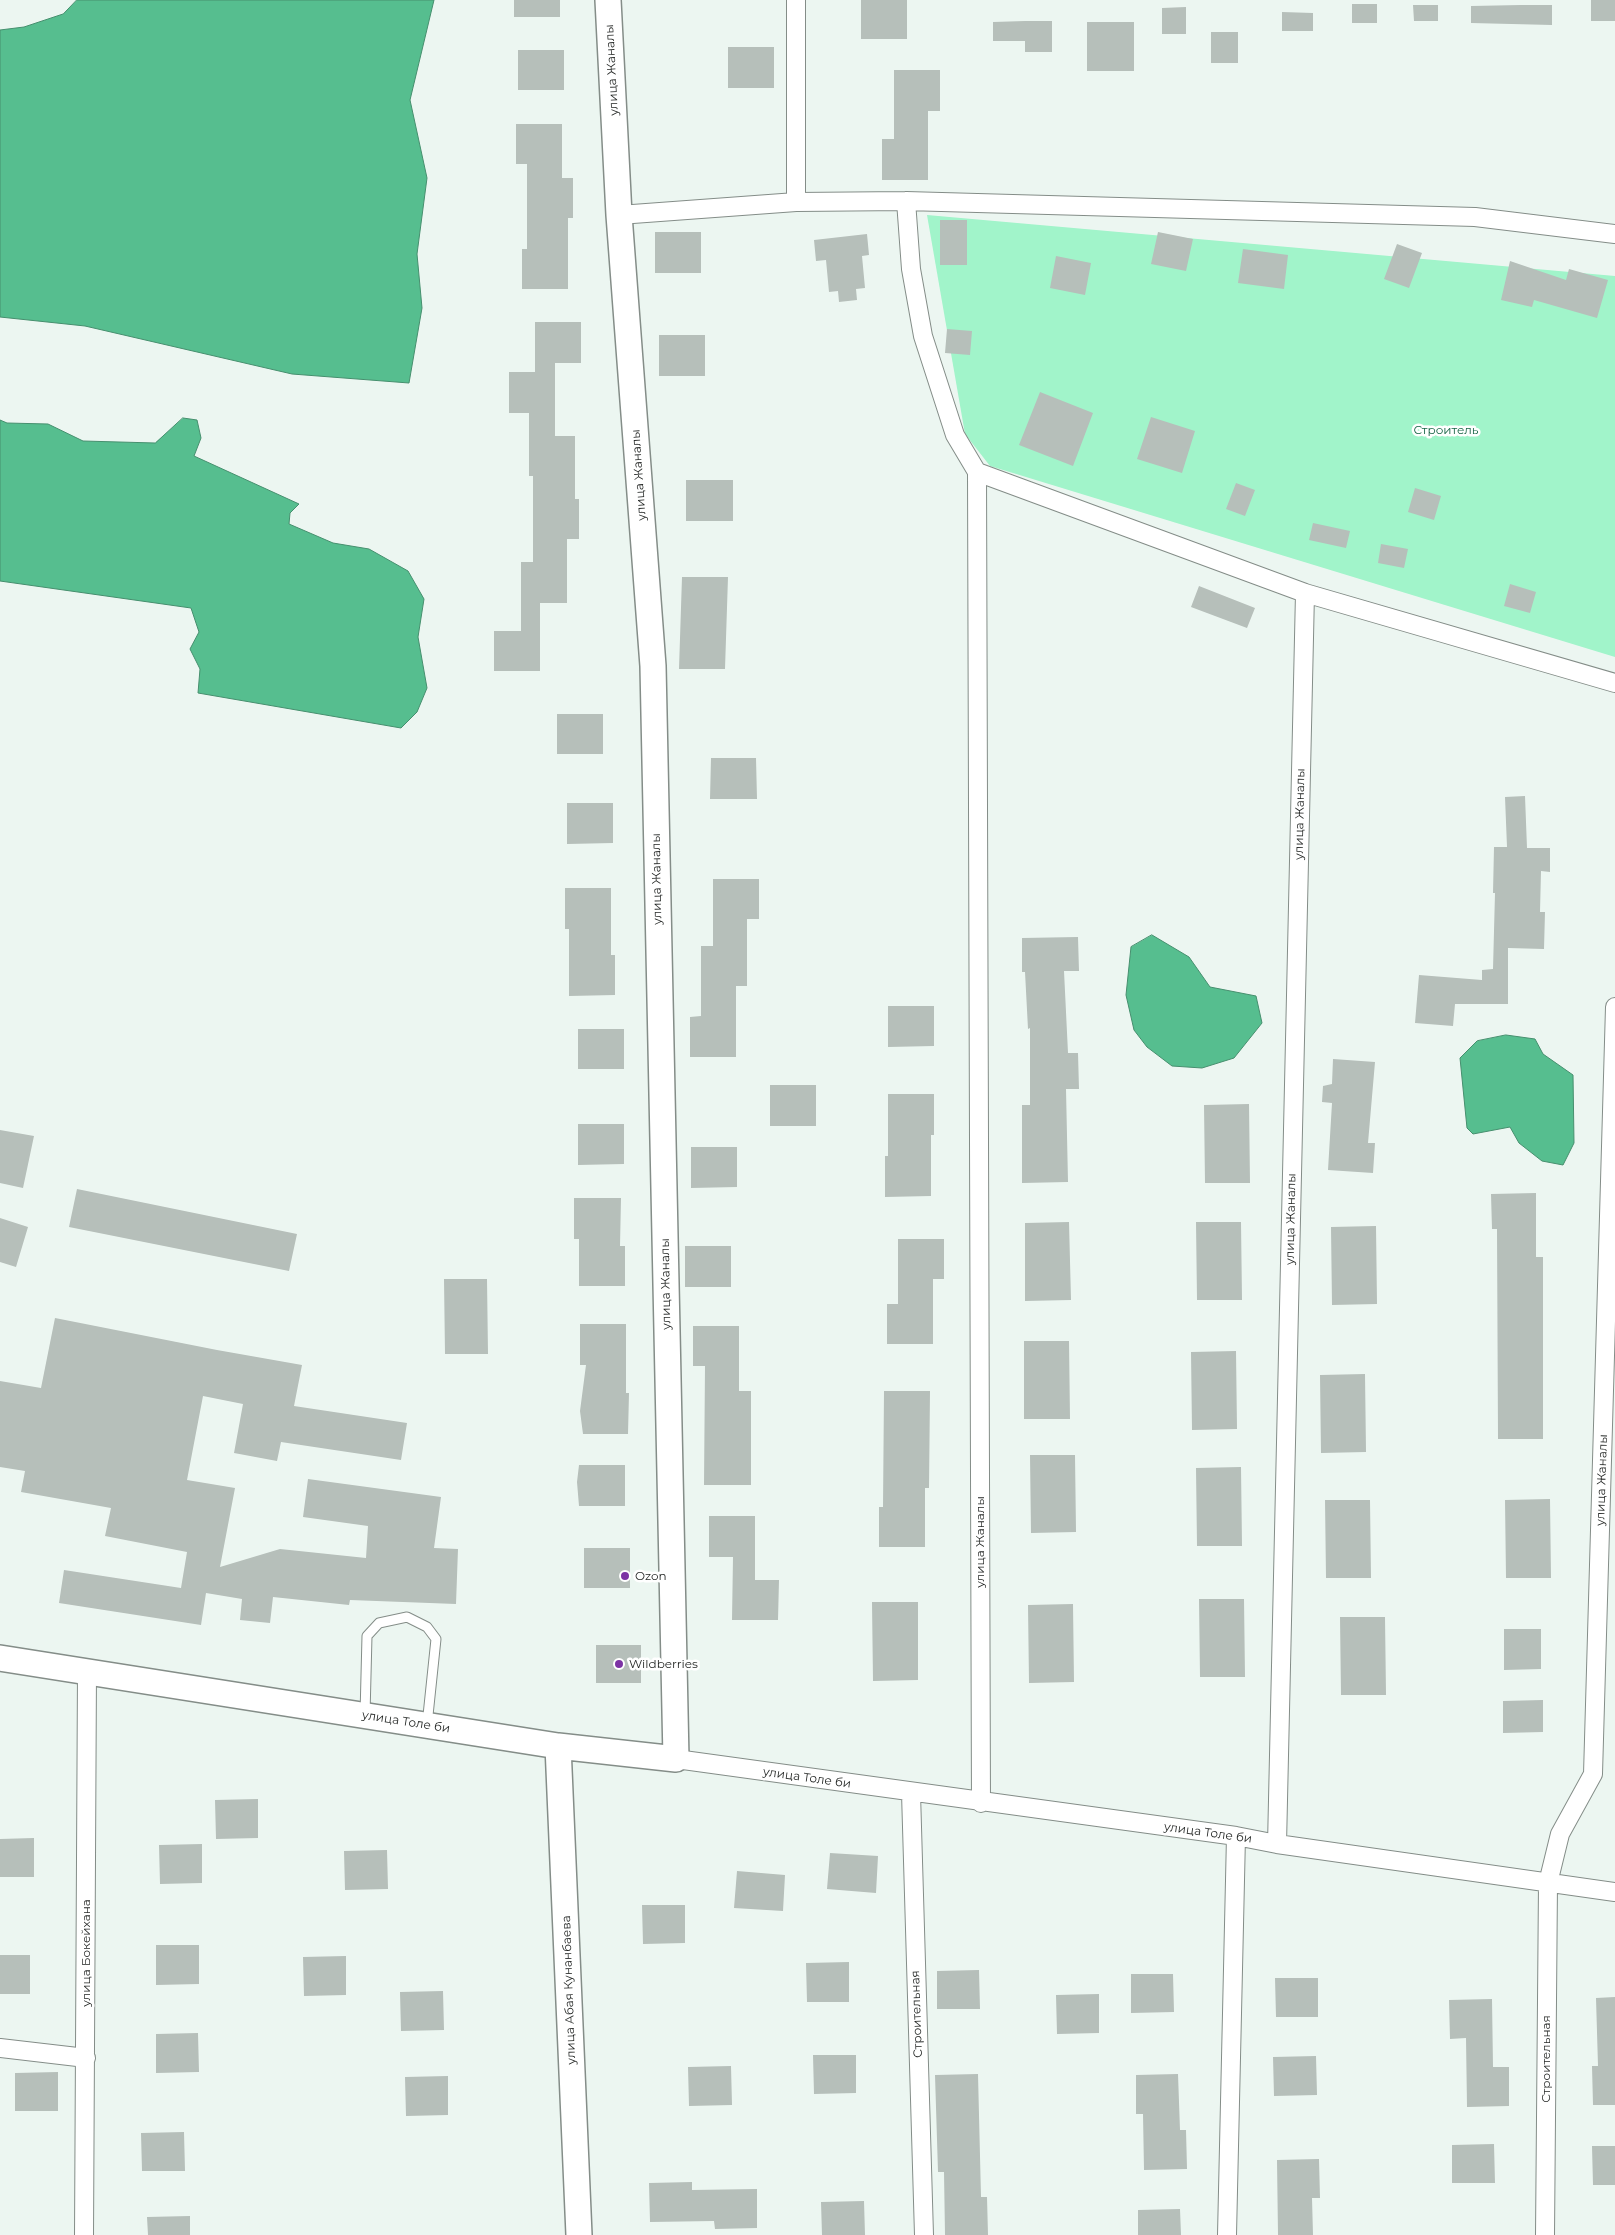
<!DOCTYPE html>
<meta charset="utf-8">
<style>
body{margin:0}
canvas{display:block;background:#ecf6f1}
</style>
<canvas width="1615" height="2235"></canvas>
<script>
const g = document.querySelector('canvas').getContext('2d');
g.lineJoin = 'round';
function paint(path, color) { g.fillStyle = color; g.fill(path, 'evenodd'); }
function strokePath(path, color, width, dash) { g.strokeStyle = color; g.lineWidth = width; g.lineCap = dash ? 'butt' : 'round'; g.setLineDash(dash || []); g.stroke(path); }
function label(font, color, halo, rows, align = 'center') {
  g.font = font + ' Montserrat,sans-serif'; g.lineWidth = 5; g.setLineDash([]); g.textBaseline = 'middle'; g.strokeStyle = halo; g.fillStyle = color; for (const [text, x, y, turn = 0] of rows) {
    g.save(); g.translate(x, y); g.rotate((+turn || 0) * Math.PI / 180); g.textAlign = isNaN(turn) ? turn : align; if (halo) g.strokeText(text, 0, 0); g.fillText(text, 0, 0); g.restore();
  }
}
paint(new Path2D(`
 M927 215 1615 276V657L990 466 965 434Z`), '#a1f4ca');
const water = new Path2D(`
 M77 0H434L410 100 427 178 417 254 422 308 409 383 292 374 85 326 0 317V30L24 27 63 14Z
 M183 418 197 420 201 438 194 456 299 504 290 513 289 524 333 543 369 549 408 571 424 599 418 637 427 688 417 712 401 728 198 693 200 669 190 649 199 632 191 608 0 581V420L7 423 48 424 83 441 155 443Z
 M1152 935 1189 957 1210 987 1256 996 1262 1023 1234 1058 1202 1068 1172 1066 1147 1047 1134 1030 1126 995 1131 947Z
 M1506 1035 1535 1039 1543 1054 1573 1075 1574 1143 1563 1165 1542 1161 1519 1143 1510 1127 1473 1134 1467 1128 1460 1058 1477 1041Z`);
paint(water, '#56be8f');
strokePath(water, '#468f6e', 1);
paint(new Path2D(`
 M514 0H560V17H514Z
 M861 0H907V39H861Z
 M1591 0H1615V21H1591Z
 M1352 4H1377V23H1352Z
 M1413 5H1438V21H1414Z
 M1521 5H1552V25L1471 23V6Z
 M1186 7V34H1162V8Z
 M1282 12 1313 13V31H1282Z
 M1025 21H1052V52H1025V41H993V22Z
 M1087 22H1134V71H1087Z
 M1211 32H1238V63H1211Z
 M728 47H774V88H728Z
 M518 50H564V90H518Z
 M894 70H940V111H928V180H882V139H894Z
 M516 124H562V178H573V218H568V289H522V249H527V164H516Z
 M940 220H967V265H940Z
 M655 232H701V273H655Z
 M1158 232 1193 239 1186 271 1151 264Z
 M867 234 869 255 862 256 865 288 856 289 857 300 839 302 838 291 829 292 826 260 816 261 814 240Z
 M1397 244 1422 253 1409 288 1384 279Z
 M1243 249 1288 255 1284 289 1238 283Z
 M1056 256 1091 263 1085 295 1050 288Z
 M1510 261 1566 280 1569 269 1608 280 1597 318 1534 300 1532 307 1501 300Z
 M535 322H581V363H555V436H575V499H579V539H567V603H540V671H494V631H521V562H533V476H529V413H509V372H535Z
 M947 329 972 331 970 355 945 353Z
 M659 335H705V376H659Z
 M1040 392 1093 413 1073 466 1019 445Z
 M1151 417 1195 431 1182 473 1137 459Z
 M686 480H733V521H686Z
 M1236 483 1255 490 1245 516 1226 509Z
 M1415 488 1441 496 1434 520 1408 512Z
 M1313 523 1350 531 1346 548 1309 540Z
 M1381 544 1408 549 1404 568 1378 563Z
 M682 577H728L725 669H679Z
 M1510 584 1536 592 1530 613 1504 606Z
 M1199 586 1255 608 1247 628 1191 607Z
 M557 714H603V754H557Z
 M711 758H756L757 799H710Z
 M1525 796 1527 848H1550V872L1541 871 1540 912H1545L1544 949 1508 948V1004H1455L1453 1026 1415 1023 1419 975 1482 980V970L1493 969 1495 893H1493L1494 847H1507L1505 797Z
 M567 803H613V843L567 844Z
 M713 879H759V919H747V986H736V1057H690V1017L701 1016V946H713Z
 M565 888H611V955H615V995L569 996V929H565Z
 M1078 937 1079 971H1064L1068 1053H1078L1079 1089H1066L1068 1182 1022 1183V1105H1030V1028L1028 1029 1025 972H1022V938Z
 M888 1006H934V1046L888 1047Z
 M578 1029H624V1069H578Z
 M1333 1059 1375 1062 1368 1143H1375L1373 1173 1328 1170 1332 1103 1322 1102 1323 1086 1332 1084Z
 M770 1085H816V1126H770Z
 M888 1094H934V1135H931V1196L885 1197V1156H888Z
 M1249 1104 1250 1183H1205L1204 1105Z
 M578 1124H624V1164L578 1165Z
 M0 1130 34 1136 23 1188 0 1183Z
 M691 1147H737V1187L691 1188Z
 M77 1189 297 1234 289 1271 69 1227Z
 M1536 1193V1257H1543V1439H1498L1497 1229H1492L1491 1194Z
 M574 1198H621L620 1246H625V1286H579V1239H574Z
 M0 1218 28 1227 16 1267 0 1262Z
 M1069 1222 1071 1300 1025 1301V1223Z
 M1196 1222H1241L1242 1300H1197Z
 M1376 1226 1377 1304 1332 1305 1331 1227Z
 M898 1239H944V1279H933V1344H887V1304H898Z
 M685 1246H731V1287H685Z
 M444 1279H487L488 1354H445Z
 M55 1318 217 1350 302 1365 294 1406 407 1423 401 1460 281 1442 277 1461 234 1453 243 1404 203 1396 187 1480 235 1488 220 1567 280 1549 366 1558 368 1526 303 1517 308 1479 441 1497 434 1548 458 1549 456 1604 350 1600 349 1605 273 1597 270 1623 240 1620 242 1599 206 1593 201 1625 59 1603 64 1570 181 1588 187 1552 105 1536 111 1508 21 1492 25 1471 0 1467V1381L41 1388Z
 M580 1324H626V1393H629L628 1434H583L580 1411 586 1365H580Z
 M693 1326H739V1391H751V1485H704L705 1366H693Z
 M1024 1341H1069L1070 1419H1024Z
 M1236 1351 1237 1429 1192 1430 1191 1352Z
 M1365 1374 1366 1452 1321 1453 1320 1375Z
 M884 1391H930L929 1488H925V1547H879V1507H883Z
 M1030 1455H1075L1076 1532 1031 1533Z
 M579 1465H625V1506H579L577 1482Z
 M1241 1467 1242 1546H1197L1196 1468Z
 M1550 1499 1551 1578H1506L1505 1500Z
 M1325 1500H1370L1371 1578H1326Z
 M709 1516H755V1580H779L778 1620H732L733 1557H709Z
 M584 1548H630V1588H584Z
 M1199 1599H1244L1245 1677H1200Z
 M872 1602H918V1680L873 1681Z
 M1073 1604 1074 1682 1029 1683 1028 1605Z
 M1340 1617H1385L1386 1695H1341Z
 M1504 1629H1541V1669L1504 1670Z
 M596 1645H641V1683H596Z
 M1543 1700V1732L1503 1733V1701Z
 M258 1799V1838L216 1839 215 1800Z
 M34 1838V1877H0V1839Z
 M202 1844V1883L160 1884 159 1845Z
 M387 1850 388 1889 345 1890 344 1851Z
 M830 1853 878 1856 876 1893 827 1889Z
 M737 1871 785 1875 783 1911 734 1908Z
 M642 1905H685V1943L643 1944Z
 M156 1945H199V1984L156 1985Z
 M0 1955H30V1994H0Z
 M346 1956V1995L304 1996 303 1957Z
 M849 1962V2002H807L806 1963Z
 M979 1970 980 2009H937V1971Z
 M1131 1974H1173L1174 2012 1131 2013Z
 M1275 1978H1318V2017H1276Z
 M443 1991 444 2030 401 2031 400 1992Z
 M1099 1994V2033L1057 2034 1056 1995Z
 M1615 1997V2105H1593L1592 2066H1598L1596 1998Z
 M1492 1999 1493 2067H1509V2106L1467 2107 1466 2038 1450 2039 1449 2000Z
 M198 2033 199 2072 156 2073V2034Z
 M813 2055H856V2093L814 2094Z
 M1316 2056 1317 2095 1274 2096 1273 2057Z
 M731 2066 732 2105 689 2106 688 2067Z
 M58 2072V2111H15V2073Z
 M978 2074 981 2197H987L988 2235H945L944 2172H938L935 2075Z
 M1178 2074 1180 2130H1186L1187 2169 1144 2170 1143 2114H1136V2075Z
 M448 2076V2115L406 2116 405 2077Z
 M184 2132 185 2171H142L141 2133Z
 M1494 2144 1495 2183H1452V2145Z
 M1592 2146H1615V2185H1593Z
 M1319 2159 1320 2198H1312L1313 2235H1278L1277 2160Z
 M692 2182V2190L757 2189V2228L715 2229 714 2221 650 2222 649 2183Z
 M864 2201 865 2235H822L821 2202Z
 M1180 2209 1181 2235H1138V2210Z
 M190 2216V2235H148L147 2217Z`), '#b6bfba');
const lane = new Path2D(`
 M365 1715 367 1636 379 1623 407 1617 427 1627 436 1639 427 1725`);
const street = new Path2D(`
 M796 0V202
 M906 201 911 269 923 336 955 435 977 472 1305 593 1615 683
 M619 215 796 202 906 201 1475 217 1615 234
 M977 472 981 1803
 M676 1759 1236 1836 1277 1844 1615 1892
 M911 1793 924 2235
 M1277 1844 1305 593
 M0 2048 86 2058
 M84 2235 87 1671
 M1227 2235 1236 1836
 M1545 2235 1548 1883 1560 1834 1593 1774 1615 1007`);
const secondary = new Path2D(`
 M0 1658 558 1746 676 1759 653 666 619 215 608 0
 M558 1746 579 2235`);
strokePath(lane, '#848d88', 11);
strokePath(street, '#848d88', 20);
strokePath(secondary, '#848d88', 28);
strokePath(lane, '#fff', 9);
strokePath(street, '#fff', 18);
strokePath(secondary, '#fff', 25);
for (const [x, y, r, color] of [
 [625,1576,5,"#7c32a4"],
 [619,1664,5,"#7c32a4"]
]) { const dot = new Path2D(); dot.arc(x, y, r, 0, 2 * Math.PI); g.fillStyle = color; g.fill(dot); strokePath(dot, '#fff', 2); }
label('12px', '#1f2220', '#fff', [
 ["улица Жаналы",612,70,-93],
 ["улица Жаналы",639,475,-94],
 ["улица Жаналы",1300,814,-89],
 ["улица Жаналы",657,879,-91],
 ["улица Жаналы",1291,1219,-89],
 ["улица Жаналы",666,1284,-91],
 ["улица Жаналы",1602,1480,-88],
 ["улица Жаналы",980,1542,-90],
 ["улица Толе би",406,1722,9],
 ["улица Толе би",807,1778,8],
 ["улица Толе би",1208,1833,8],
 ["улица Бокейхана",86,1953,-90],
 ["улица Абая Кунанбаева",569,1990,-92],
 ["Строительная",917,2014,-92],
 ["Строительная",1546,2059,-90]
]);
label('12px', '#166445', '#fff', [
 ["Строитель",1446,430]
]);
label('12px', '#1f2220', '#fff', [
 ["Ozon",635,1576],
 ["Wildberries",629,1664]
], 'left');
</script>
